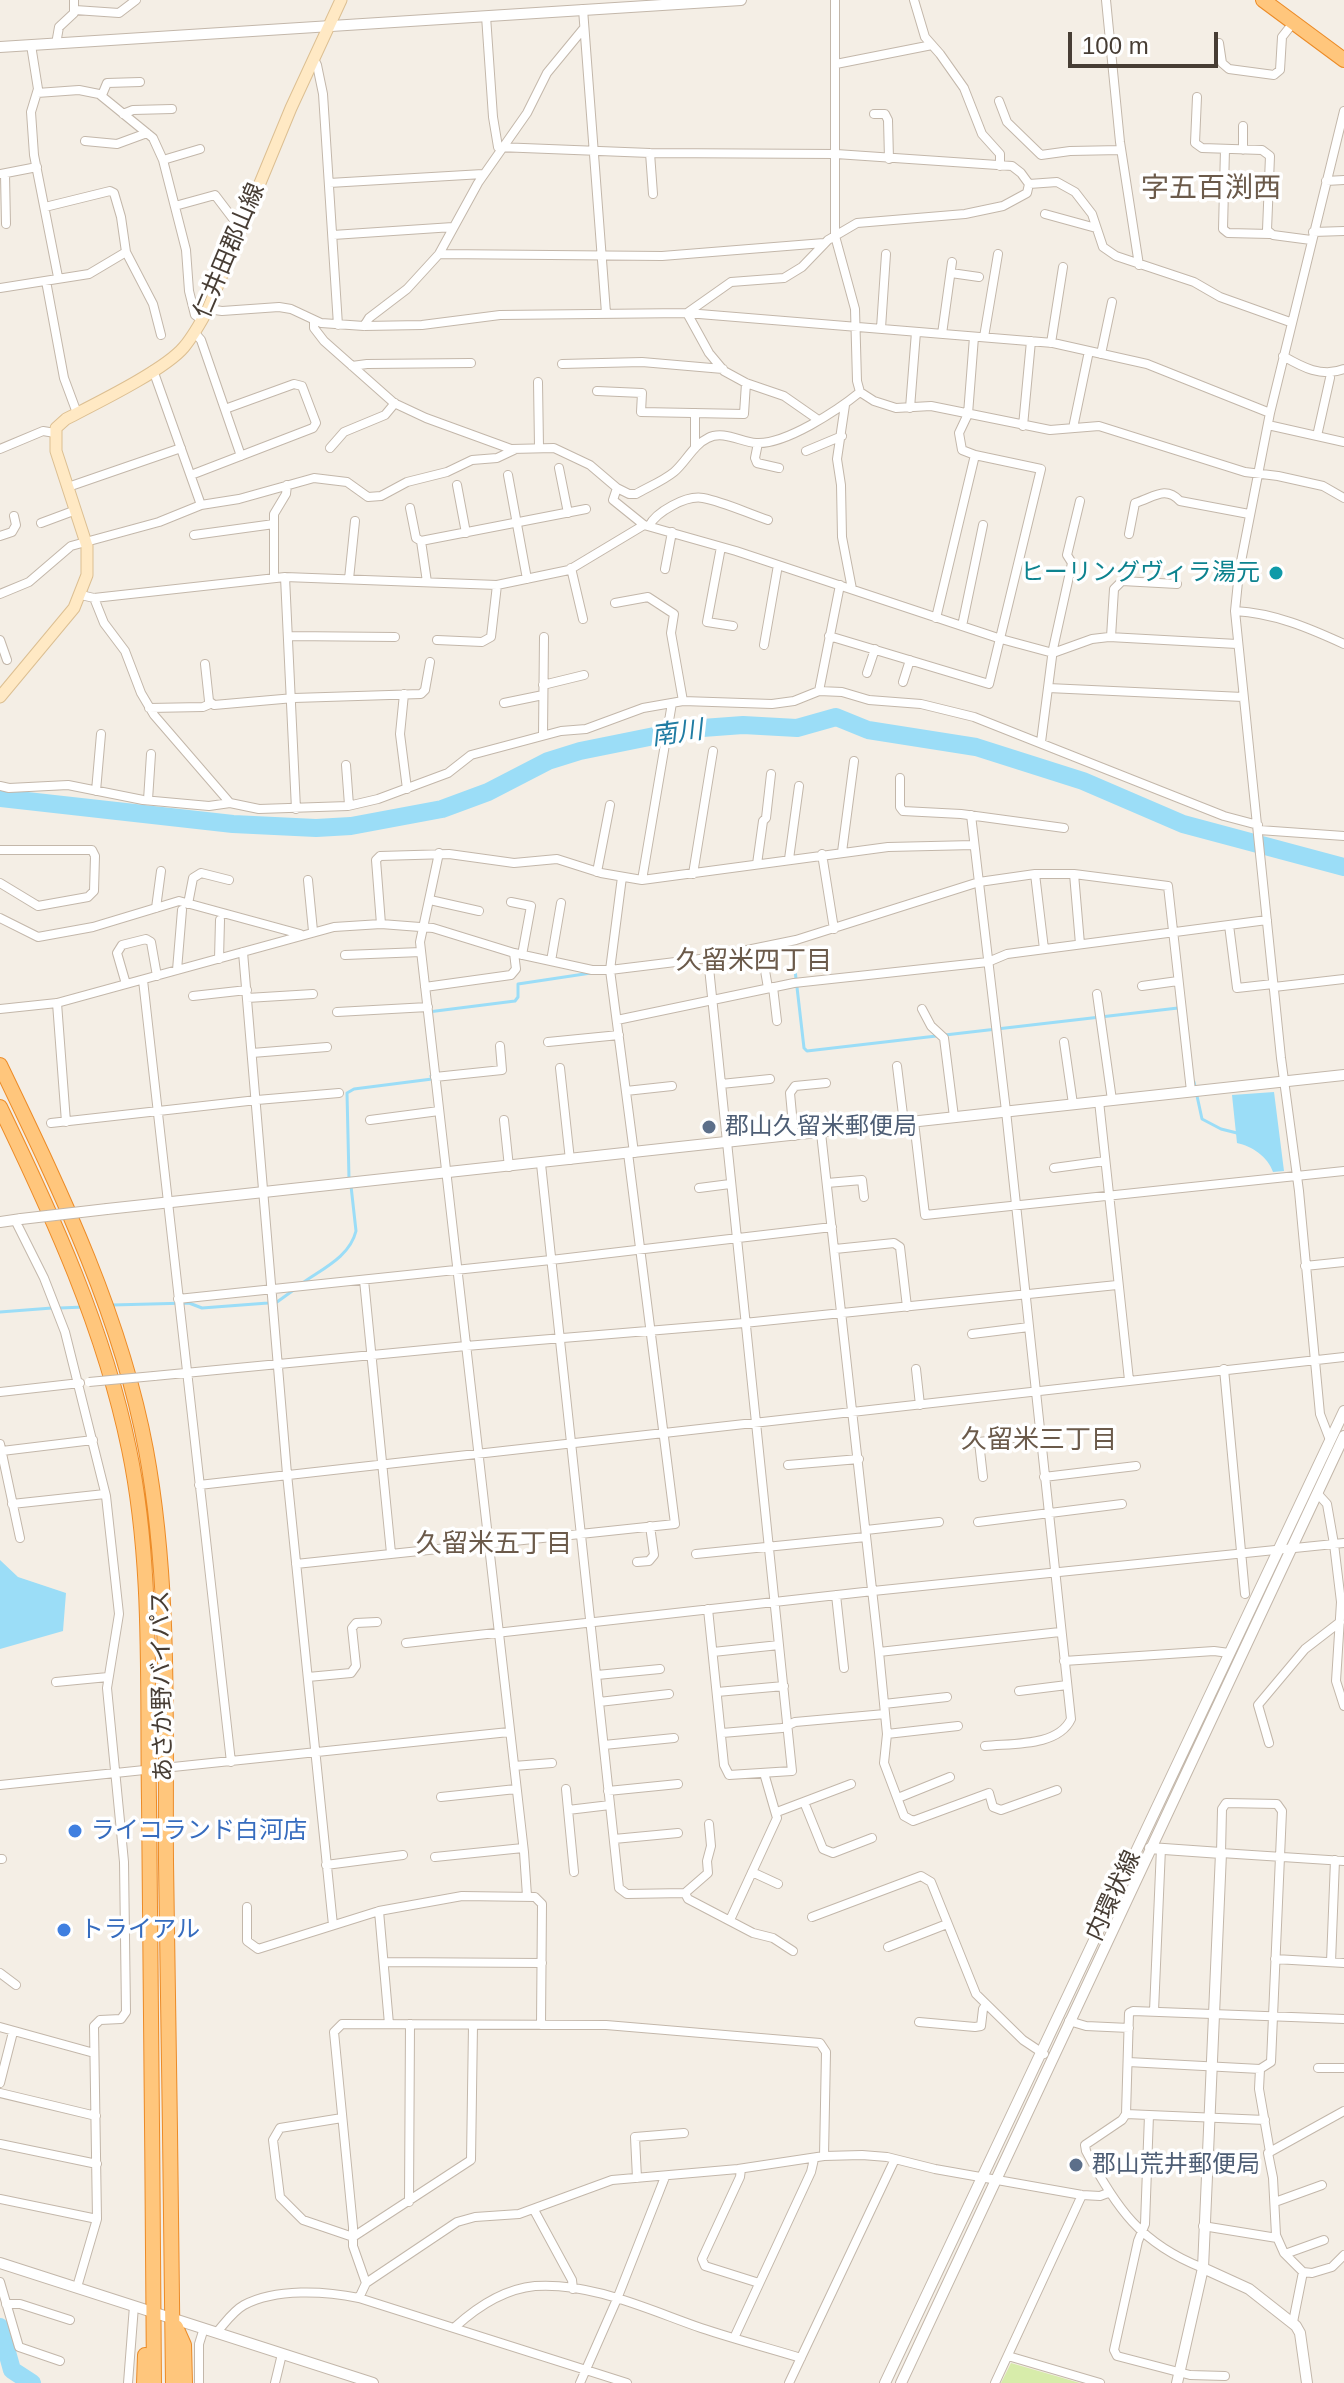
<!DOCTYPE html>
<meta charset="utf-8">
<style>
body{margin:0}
#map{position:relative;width:1344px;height:2383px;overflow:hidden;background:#f4eee5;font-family:Arial,sans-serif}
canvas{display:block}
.scale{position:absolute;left:1068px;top:32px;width:150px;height:36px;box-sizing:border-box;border:4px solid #473d34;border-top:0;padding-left:10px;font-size:24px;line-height:28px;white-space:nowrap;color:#473d34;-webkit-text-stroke:6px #fff;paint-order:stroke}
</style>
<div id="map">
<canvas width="1344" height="2383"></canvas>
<div class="scale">100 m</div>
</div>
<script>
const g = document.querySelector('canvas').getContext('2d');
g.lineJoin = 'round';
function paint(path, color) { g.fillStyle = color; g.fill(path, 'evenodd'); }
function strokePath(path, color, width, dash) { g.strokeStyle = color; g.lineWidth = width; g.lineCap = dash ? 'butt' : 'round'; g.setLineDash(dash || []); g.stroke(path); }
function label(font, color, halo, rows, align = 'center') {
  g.font = font + ' Arial,"Noto Sans JP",sans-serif'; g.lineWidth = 7; g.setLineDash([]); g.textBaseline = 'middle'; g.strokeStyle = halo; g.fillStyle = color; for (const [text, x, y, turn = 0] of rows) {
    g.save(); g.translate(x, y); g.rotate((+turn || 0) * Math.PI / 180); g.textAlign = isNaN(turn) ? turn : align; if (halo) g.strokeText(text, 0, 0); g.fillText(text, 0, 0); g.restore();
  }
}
paint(new Path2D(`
 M1011 2363 1080 2383H1001Z`), '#d7ecaa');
paint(new Path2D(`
 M1274 1092 1284 1171 1273 1172C1268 1157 1252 1146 1237 1143L1232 1095Z
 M0 1560 18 1577 66 1593 63 1631 0 1649Z`), '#9bddf7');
strokePath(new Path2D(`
 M789 945 792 944 804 1048 807 1051 1178 1008 1179 1012
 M428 1012 515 1001 518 997V984L591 973
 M1194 1082 1202 1119 1221 1129 1237 1133
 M349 1179 347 1093 354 1089 432 1079 431 1076
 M304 1282C324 1268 350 1256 356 1231L351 1186
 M112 1305 189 1303 202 1308 268 1303 277 1302 295 1289
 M60 1308 84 1307
 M0 1312 52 1308`), '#9bddf7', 3);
strokePath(new Path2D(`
 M0 798 233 824 316 828 351 826 442 809 488 792 548 761 580 751 689 729 743 725 797 728 836 717 868 730 976 747 1083 781 1183 824 1344 867
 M0 2327 12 2370 32 2383`), '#9bddf7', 18);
const minor = new Path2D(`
 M835 0V236L855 309 857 381 860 392 874 401 896 408 931 406 1050 430 1099 426 1245 472 1278 476 1323 486 1344 498
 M914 0 925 37 940 54 964 88 982 134 1000 154V166
 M1106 0 1120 142 1139 265
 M583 9 606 313
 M75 10 119 13 136 0
 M486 16 493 117 498 147 650 153 836 154 1012 166 1021 173 1029 184
 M1219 43 1222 63 1229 69 1274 75 1280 70 1282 37 1293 23
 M56 44 59 27 74 13V0
 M31 45 38 89 31 112 34 155 58 277
 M314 59 317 65 323 94 338 325
 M836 64 932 45
 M37 93 79 90 99 94 153 138 163 160 186 250 189 291 195 315 202 320
 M102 95 107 83 140 82
 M1197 97 1195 143 1202 148 1262 150 1270 156 1267 230 1273 235 1311 240
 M999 101 1007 122 1041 155 1070 151 1121 150
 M123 114 133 110 172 109
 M874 114H885L888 120 889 159
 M85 141 117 144 147 133
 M1225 149 1223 229 1228 233 1270 234
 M1243 150V126
 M650 153 653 194
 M163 160 200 149
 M1 174 37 167
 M5 174 6 224
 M1326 181 1344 180
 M329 183 483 174
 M175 206 215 195 234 220 242 226
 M45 207 110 191 114 193 121 217 126 252 153 304 161 335
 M1045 214 1096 228
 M1313 232 1344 231
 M333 235 453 227
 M439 254 662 256 824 243
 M951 273 979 277
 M46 281 64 378 77 413
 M0 288 89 274 126 252
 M208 309 222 311 279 307 291 309 321 323 364 326 422 325 500 315 687 313 1053 343 1147 364 1270 413
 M314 321V328L324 341 394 403 426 418 511 449 554 448 590 465 617 488 629 494H636C648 487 663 481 674 472 686 462 693 445 708 438 723 430 741 442 756 443 785 445 838 410 860 392
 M364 326 369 318 407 289 439 254 478 183 527 113 547 73 584 28
 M881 328 886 254
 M194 332 201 340 241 456
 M942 334 952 262
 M974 337 968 414 959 433 962 450 975 455
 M984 337 998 254
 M1051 343 1063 267
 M1101 354 1112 302
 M1283 356C1302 367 1322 378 1344 369
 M562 364 642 362 723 369
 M352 366 367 364 471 363
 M153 370 201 505
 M538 382 539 447
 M597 391 642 393 641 412 744 414 746 383
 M845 405 837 459 841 485 842 537 852 589
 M910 408 916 332
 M695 413V448
 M817 419 784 396 746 383 724 371 709 353 687 313 731 282 784 278 802 267 828 240 857 223 965 214 1003 206 1027 193 1029 184 1057 182 1075 192 1092 214 1103 247 1116 256 1194 282 1220 297 1290 322
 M1268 425 1344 442
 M1023 426 1031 341
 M1073 428 1089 351
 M1317 436 1330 378
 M758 443 755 458 757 463 779 468
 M330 448 344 432 385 415 395 403
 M0 449 43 431 55 433
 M806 451 842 436
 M559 468 568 513
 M191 475 313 428 316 423 302 386 294 384 225 409
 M508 475 527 579
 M457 485 466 533
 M68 487 181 448
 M617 488 613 500 644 525 736 551 1001 639 1053 653 1092 639 1109 637 1237 644
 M410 508 416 538 421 541 427 582
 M41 523 76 510
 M649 526C656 512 686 495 703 498 724 502 747 513 768 520
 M1129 534 1135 503C1153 498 1165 485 1180 501L1249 514
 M194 535 274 524
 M0 536 12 532 16 525 14 516
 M421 541 586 509
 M721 547 707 622 733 626
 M571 568 583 619
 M665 569 672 532
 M285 577 296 809
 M274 578V514L286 494 287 485
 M349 579 355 521
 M0 594 29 582 71 546 159 522 201 505 239 499 314 478 347 482 368 497 381 496 407 482 447 472 472 460 497 458 514 450
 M81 595 94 598 285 577 497 585 569 570 644 525
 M94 598 104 623 125 651 141 693 154 715 230 803
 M615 603 648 597 674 614 671 633 683 701
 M1235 611C1274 613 1309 628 1344 644
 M962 626 983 525
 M288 636 395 637
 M829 636 989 684 1041 469 975 455 936 618
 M1111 637 1114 589 1122 581 1177 584
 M0 640 7 660
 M437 640 482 642 491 637 497 585
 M764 645 778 565
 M205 664 209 701 214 705 294 698 421 694 425 690 430 662
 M867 673 875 649
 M903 682 910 660
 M543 685 584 675
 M1048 688 1243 697
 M819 691 840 585
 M404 694 400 734 407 789
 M504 703 543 695
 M149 708 203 707 210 704
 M543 735 544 637
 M1041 742 1053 649 1072 563 1067 555 1080 501
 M346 765 349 805
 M900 778V807L903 811 961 814 1064 828
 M0 786 9 788 68 785 143 800 209 806 230 803 259 809 348 806 378 799 448 773 471 755 561 731 586 729 643 708 683 701 772 704 794 701 819 691 842 692 869 700 921 704 974 717 1224 816 1258 825
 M96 791 101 734
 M148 800 151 754
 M971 815 1006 1111 1071 1719C1058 1747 1011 1743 985 1746
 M1259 830 1344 836
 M0 850H92L95 856 94 891 88 897 38 906 0 883
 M842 852 854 761
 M439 853 420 942 524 1852 527 1896
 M822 854 834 929
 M789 859 799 786
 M757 864 763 821 766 818 771 774
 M597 872 610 805
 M693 874 713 751
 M1035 874 1044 949
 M1074 874 1080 944
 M622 877 610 970 634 1153
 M308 880 313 931
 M642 880 672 703
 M430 900 479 911
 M511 902 531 906 522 955
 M188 904 193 878 201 873 229 880
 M156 908 161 871
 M0 918 38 937 93 927 179 901 300 934
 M381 924 376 860 380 856 449 854 514 863 557 859 601 873 642 880 888 847 974 845
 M1229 925 1237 988 1273 984
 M243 952 287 1474 333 1925
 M762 953 768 988
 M345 955 421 952
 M219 959 220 920
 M551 961 561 903
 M177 970 182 910
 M143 980 231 1762
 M126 984 117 953 122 945 146 939 151 942 157 976
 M1142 986 1178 981
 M425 987 511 975 516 969 514 953
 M773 987 777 1021
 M1274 987 1344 979
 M1097 994 1112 1100
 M193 996 247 990
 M247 998 313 994
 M57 1003 66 1122
 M0 1009 57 1003 334 927 381 924 433 928 514 953 592 970H610L708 958 796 940 979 882 1035 874H1074L1168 886 1191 1091
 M922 1009 931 1026 944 1038 954 1117
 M337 1012 428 1007
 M617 1020 794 983 988 962 1007 954 1267 920
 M548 1042 619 1035
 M1064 1042 1073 1104
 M252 1053 327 1047
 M897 1066 904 1123
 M560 1068 570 1160
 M435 1077 502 1070 500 1046
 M721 1084 770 1079
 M626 1091 672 1086
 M1099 1101 1129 1380
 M370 1120 439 1111
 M504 1120 509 1167
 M914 1122 925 1215 1344 1171
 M51 1123 257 1100 339 1093
 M821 1133 879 1652 887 1734 884 1763 904 1816 913 1821 989 1793 993 1807 1001 1810 1057 1790
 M794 1136 790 1093 795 1086 826 1083
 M541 1164 619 1888 627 1894 685 1893 708 1873 707 1861 711 1846 709 1824
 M1054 1168 1105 1161
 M827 1183 862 1180 864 1197
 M699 1188 730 1184
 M15 1220 44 1278 65 1332 106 1496 119 1614 107 1688 124 1862 126 2012 121 2019 100 2020 94 2026 97 2219 77 2287
 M835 1249 894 1243 900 1247 907 1307
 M1305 1266 1344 1262
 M364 1280 391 1553
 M178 1299 551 1260 832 1227
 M972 1334 1029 1327
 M916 1369 920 1405
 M1224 1369 1245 1594
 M154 1376 466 1346 744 1323 1117 1285
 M0 1392 80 1383
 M1330 1440 1320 1414 1299 1191 1281 1058 1235 611 1239 572 1270 413 1344 111
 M979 1442 983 1477
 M970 1443 1040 1435
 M0 1444 20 1538
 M2 1451 93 1440
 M788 1465 859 1459
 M1044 1477 1136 1466
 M199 1485 1344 1357
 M1317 1493 1327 1504 1334 1544 1341 1602 1336 1681 1344 1706
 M12 1504 105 1494
 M978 1522 1122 1504
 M866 1530 939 1522
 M696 1554 866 1537
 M637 1562 649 1561 654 1555 650 1526
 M296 1564 675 1524 628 1153
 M836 1595 844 1668
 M708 1609 724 1765 729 1775 792 1771 708 958
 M406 1643 873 1591 1344 1543
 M713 1652 779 1645
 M879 1652 1060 1632
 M1064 1661 1214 1651 1229 1653
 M597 1675 660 1669
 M308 1677 351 1673 356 1666 352 1628 356 1623 377 1622
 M56 1682 108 1677
 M1019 1691 1067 1685
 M717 1692 784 1686
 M599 1702 669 1694
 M884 1704 947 1697
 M722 1733 782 1728 795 1722 885 1714
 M887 1734 958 1726
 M1269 1743 1258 1705 1305 1649 1340 1622
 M604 1745 674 1738
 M514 1766 552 1763
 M0 1785 509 1732
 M566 1789 574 1872
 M608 1791 678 1784
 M441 1797 516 1789
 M898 1798 950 1777
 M804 1802 823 1849 833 1853 872 1838
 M568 1810 610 1805
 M777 1812 851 1784
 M614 1839 678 1833
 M435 1857 523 1848
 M0 1859H2
 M326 1865 403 1855
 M752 1872 778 1884
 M685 1893 688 1899 753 1933 773 1938 793 1951
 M247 1907V1941L258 1949 379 1911 462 1896 535 1897 542 1904 541 2025
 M379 1911 389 2024
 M812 1917 921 1876 931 1882 976 1994 1023 2040 1044 2054
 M730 1920 777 1818 764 1773
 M888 1947 947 1924
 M1275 1959 1344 1963
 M384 1962 542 1963
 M1331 1962 1335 1860
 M0 1973 16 1985
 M1154 2011 1161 1848
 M1069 2021 1086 2026 1129 2028
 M919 2022 975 2027 981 2026 983 2009 986 2005
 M0 2027 94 2053
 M1128 2062 1260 2069 1271 2062 1282 1811 1277 1804 1226 1803 1222 1809 1221 1853 1344 1861
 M1318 2068H1344
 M1260 2069 1259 2089 1270 2152
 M0 2083 13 2032
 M0 2093 96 2116
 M1344 2111 1268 2153 1273 2178 1276 2235 1284 2253 1303 2272 1312 2273 1332 2267 1344 2255
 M1126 2114 1129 2013 1133 2011 1344 2019
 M1149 2115 1145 2224 1138 2241 1114 2350 1117 2356 1190 2375 1225 2376
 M342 2118 280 2128 273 2140 280 2197 303 2220 353 2237 471 2160 473 2025
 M0 2144 97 2164
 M741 2169 740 2177 702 2259 705 2266 759 2283
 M637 2178 635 2137 684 2133
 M0 2199 97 2219
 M409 2202 410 2024
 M1275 2202 1322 2185
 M534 2210 572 2280 573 2289
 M1203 2226 1277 2238
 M1285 2254 1324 2240
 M1203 2268C1141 2244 1116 2208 1086 2151L1085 2145 1122 2120 1126 2114 1265 2120
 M0 2282 19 2347 60 2361
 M366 2283 353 2246V2227L334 2032 342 2024 606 2025 820 2043 826 2052 824 2156
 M359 2298 366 2283 457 2222 475 2217 519 2214 612 2180 738 2169 824 2156 862 2155 887 2157 935 2169 1082 2195 1100 2196 1108 2193
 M6 2304H20L70 2320
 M1293 2322 1303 2272
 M455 2327C478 2306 504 2289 535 2286 591 2282 649 2310 701 2328 734 2339 768 2348 801 2358
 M217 2332C225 2323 233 2311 244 2305 276 2288 325 2291 359 2298L627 2383
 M734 2338 811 2172 814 2159
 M1008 2356 1100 2383
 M128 2383 134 2306
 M199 2383V2344L204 2328
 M275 2383 282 2354
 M580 2383 617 2299 665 2177
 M789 2383 895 2159
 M995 2383 1082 2195`);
const tertiary = new Path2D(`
 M0 47 741 0
 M107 1209 1344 1075
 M0 1222 21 1219
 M1150 1848 1221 1853 1203 2268 1177 2383
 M0 2263 373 2383
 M1203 2268 1249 2289 1296 2326 1300 2333 1307 2383
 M885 2383 1344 1411
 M901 2383 1344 1436`);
const secondary = new Path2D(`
 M0 697 74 608 87 575V546L56 451V428L66 419C95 404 165 370 184 347 194 335 201 322 208 309L291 108 341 0`);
const trunk = new Path2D(`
 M1263 0 1344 60
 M0 1065C59 1188 121 1315 146 1450 171 1585 165 1726 166 1862 168 2036 172 2209 173 2383
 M0 1107C53 1217 104 1328 129 1449 153 1564 147 1684 149 1801 152 1995 152 2189 154 2383
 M176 2327 184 2345 185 2383
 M144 2383 145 2355`);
strokePath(minor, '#c3b7aa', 10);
strokePath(tertiary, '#c3b7aa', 12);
strokePath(secondary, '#dcbf92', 13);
strokePath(trunk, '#ec8b27', 16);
strokePath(minor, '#fff', 8);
strokePath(tertiary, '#fff', 10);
strokePath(secondary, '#ffe9c4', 11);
strokePath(trunk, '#ffc67c', 14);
const minorBridge = new Path2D(`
 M89 1382 154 1376`);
const tertiaryBridge = new Path2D(`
 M21 1219 107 1209`);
strokePath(minorBridge, '#c3b7aa', 10, []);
strokePath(tertiaryBridge, '#c3b7aa', 12, []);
strokePath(minorBridge, '#fff', 8);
strokePath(tertiaryBridge, '#fff', 10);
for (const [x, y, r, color] of [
 [1276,573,8,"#0f9aa8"],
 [709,1127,8,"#5c6f8a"],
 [75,1831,8,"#3f7fe0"],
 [64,1930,8,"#3f7fe0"],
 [1076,2165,8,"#5c6f8a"]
]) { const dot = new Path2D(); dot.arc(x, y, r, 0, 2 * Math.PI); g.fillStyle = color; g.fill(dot); strokePath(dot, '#fff', 3); }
label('24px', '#473d34', '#fff', [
 ["仁井田郡山線",230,251,-67],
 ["あさか野バイパス",163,1686,-91],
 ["内環状線",1114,1896,-65]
]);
label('24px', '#0d838f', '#fff', [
 ["ヒーリングヴィラ湯元",1260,573]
], 'right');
label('24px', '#4e5e75', '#fff', [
 ["郡山久留米郵便局",725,1127],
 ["郡山荒井郵便局",1092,2165]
], 'left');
label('24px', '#366cbe', '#fff', [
 ["ライコランド白河店",91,1831],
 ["トライアル",80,1930]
], 'left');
label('italic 26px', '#207ca3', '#fff', [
 ["南川",677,734,-8]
]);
label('26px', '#6b5a4a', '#fff', [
 ["久留米四丁目",754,962],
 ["久留米三丁目",1039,1441],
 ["久留米五丁目",494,1545]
]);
label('28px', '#6b5a4a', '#fff', [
 ["字五百渕西",1211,189]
]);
</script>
